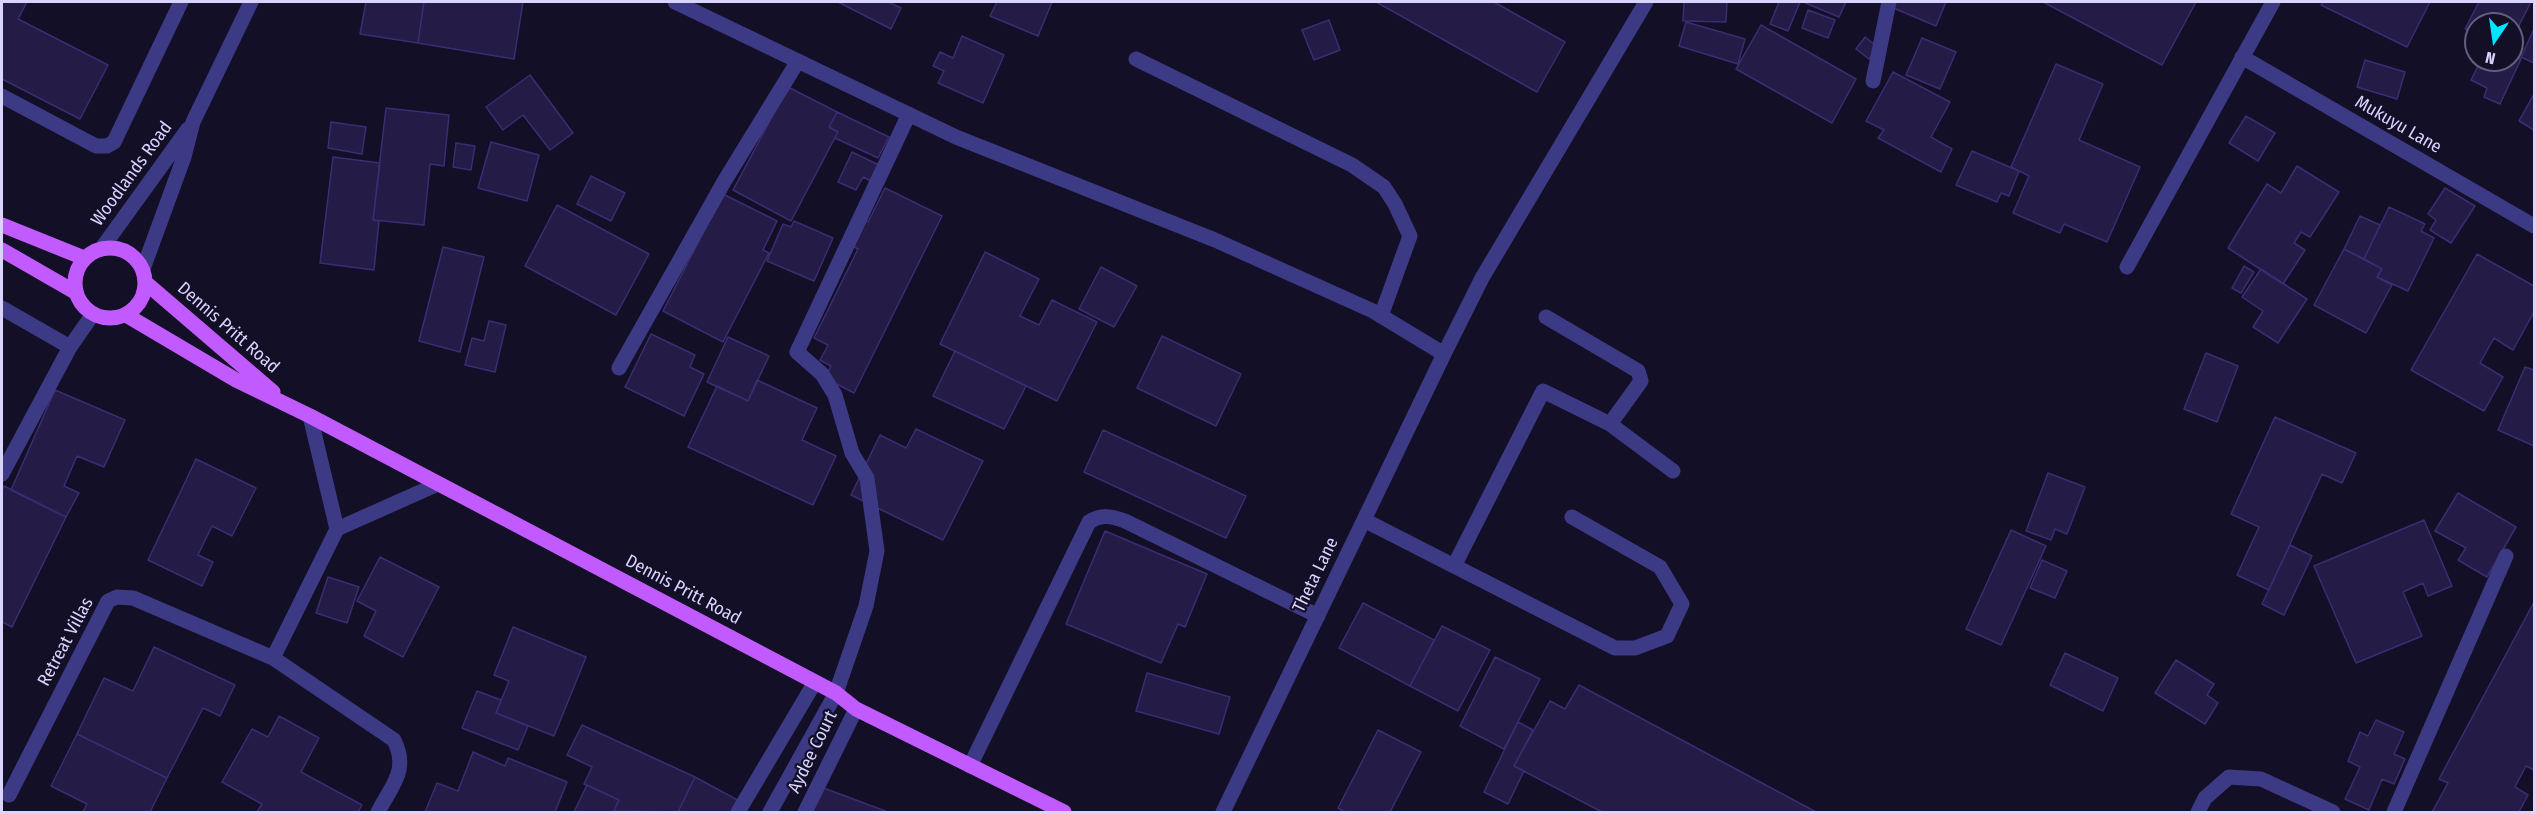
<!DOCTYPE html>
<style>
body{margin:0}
#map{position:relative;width:2536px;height:814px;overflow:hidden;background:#130f26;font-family:"Fira Sans Condensed",sans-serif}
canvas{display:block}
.frame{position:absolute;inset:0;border:3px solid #d9d4ff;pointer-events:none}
.north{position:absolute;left:2464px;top:12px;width:60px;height:60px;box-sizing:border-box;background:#130f26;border:2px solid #625e7d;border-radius:50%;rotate:193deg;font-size:16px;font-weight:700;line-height:24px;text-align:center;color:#d9d4ff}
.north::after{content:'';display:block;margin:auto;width:21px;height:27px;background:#00e5ff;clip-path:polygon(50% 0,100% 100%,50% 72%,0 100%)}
</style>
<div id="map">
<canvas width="2536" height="814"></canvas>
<div class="frame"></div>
<div class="north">N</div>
</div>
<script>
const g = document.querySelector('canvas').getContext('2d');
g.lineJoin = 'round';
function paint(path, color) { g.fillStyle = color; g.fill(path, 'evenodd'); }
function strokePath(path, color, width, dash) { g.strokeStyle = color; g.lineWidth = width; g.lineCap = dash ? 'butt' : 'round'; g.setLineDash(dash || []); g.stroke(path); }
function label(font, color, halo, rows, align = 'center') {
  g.font = font + ' "Fira Sans Condensed",sans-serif'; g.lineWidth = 4.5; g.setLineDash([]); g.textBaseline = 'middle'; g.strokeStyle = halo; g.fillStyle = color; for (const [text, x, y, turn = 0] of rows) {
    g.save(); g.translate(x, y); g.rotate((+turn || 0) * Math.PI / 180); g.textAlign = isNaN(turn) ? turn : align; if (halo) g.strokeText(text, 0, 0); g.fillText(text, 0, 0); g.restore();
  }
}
const building = new Path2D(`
 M2 2H27L18 19 108 65 80 119 2 79Z
 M366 2H424L418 43 360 34Z
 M424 2H523L514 59 418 43Z
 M838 2H888L901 8 891 29Z
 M997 2H1052L1038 36 990 16Z
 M1376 2H1494L1565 42 1537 92Z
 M1684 2H1727L1726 22 1683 21Z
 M1779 2H1800L1788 31 1770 24Z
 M1803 2H1846L1839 17Z
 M1893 2H1946L1936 26 1891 7Z
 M2043 2H2196L2162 65Z
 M2323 2H2430L2407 47 2321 5Z
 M2479 2H2531L2512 39V24H2476V34L2465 29Z
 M1808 10 1835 20 1828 38 1802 28Z
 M1329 20 1340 50 1314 60 1302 30Z
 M1686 22 1745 39 1738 64 1679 46Z
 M1761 25 1856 79 1832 123 1736 69Z
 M2534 29V63L2521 57Z
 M962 36 1004 55 983 103 938 83 944 71 933 66 940 52 953 58Z
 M1865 37 1878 47 1869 59 1856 49Z
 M1922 38 1956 52 1940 89 1906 75Z
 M2476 50V60H2512V55L2521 59 2500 104 2484 97 2487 88 2471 80 2479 64 2471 60Z
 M2365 60 2405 72 2397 99 2357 87Z
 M2056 64 2103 84 2079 140 2140 167 2107 242 2064 224 2060 233 2013 213 2029 176 2011 167Z
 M1893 72 1950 102 1931 137 1952 149 1941 172 1878 138 1884 130 1866 121Z
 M530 75 573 133 550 150 523 115 503 130 486 107Z
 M788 87 837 112 829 127 838 132 791 221 733 190Z
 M2534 94V130L2519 121Z
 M386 108 449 115 444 166 430 164 424 225 373 220Z
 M837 112 889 137 878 158 835 138 838 132 829 127Z
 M2246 116 2275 133 2258 161 2229 143Z
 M331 122 366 127 362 154 328 148Z
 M491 142 539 155 527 201 478 188Z
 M456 143 475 146 471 170 453 167Z
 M1972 151 2019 171 2009 196 2001 193 1997 202 1956 185Z
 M852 152 881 166 873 182 863 177 856 190 838 182Z
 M333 157 380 163 373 220 379 221 374 270 320 263Z
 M2297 166 2339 192 2310 237 2301 232 2294 243 2305 250 2283 284 2228 248 2267 184 2281 193Z
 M591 176 625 193 611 221 577 204Z
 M885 188 942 216 854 393 825 378 831 366 820 360 828 345 814 338 858 249 843 241 855 216 868 222Z
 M2445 188 2475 206 2451 243 2430 230 2436 220 2428 214Z
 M723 194 777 221 763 250 769 253 723 342 663 311Z
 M557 205 649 254 616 315 525 266Z
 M2389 207 2425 224 2421 231 2434 238 2408 291 2377 277 2382 269 2364 259Z
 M2360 216 2380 225 2364 259 2344 249Z
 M794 221 833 238 814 281 767 261 783 224 791 227Z
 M443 247 484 257 460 352 419 341Z
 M2344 249 2382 269 2377 277 2392 285 2366 333 2314 305Z
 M985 252 1039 279 1020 316 1039 325 1052 300 1097 322 1057 401 940 344Z
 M2477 254 2534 286V312L2513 350 2494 338 2480 363 2503 377 2484 411 2411 370Z
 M2244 266 2254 272 2241 293 2232 288Z
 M1101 267 1137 286 1114 327 1079 309Z
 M2261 269 2307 299 2278 343 2253 327 2263 311 2242 297Z
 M489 321 506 325 495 372 465 365 472 338 484 341Z
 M651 334 695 355 690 367 704 374 684 416 625 387Z
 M1162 336 1241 374 1216 426 1137 388Z
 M728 337 769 356 748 401 707 382Z
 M955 351 1026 386 1004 429 933 396Z
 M2206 353 2238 366 2217 422 2184 409Z
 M2525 367 2534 370V446L2498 430Z
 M757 380 817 408 802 440 836 456 813 505 688 447 717 386 748 401Z
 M55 390 125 420 104 467 77 456 64 486 79 493 66 517 11 490Z
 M2275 417 2356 453 2342 483 2322 474 2269 590 2237 575 2259 527 2231 514Z
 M916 429 983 461 943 540 851 495 880 435 906 448Z
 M1103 430 1246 496 1226 538 1084 472Z
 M196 459 256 488 232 536 212 526 198 555 213 562 202 586 148 560Z
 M2048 473 2085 487 2067 534 2055 529 2051 540 2026 531Z
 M4 486 66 517 12 627 2 622V491Z
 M2458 493 2516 527 2487 577 2458 560 2466 548 2435 531Z
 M2424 520 2452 586 2428 596 2423 583 2403 592 2422 636 2356 663 2314 566Z
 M2011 530 2046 546 2001 645 1966 629Z
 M1105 531 1207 574 1185 627 1178 624 1161 663 1066 624Z
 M2290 545 2312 556 2284 615 2262 604Z
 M380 557 439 587 403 657 364 636 376 611 357 601Z
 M2042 560 2067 571 2055 598 2030 588Z
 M328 577 359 587 347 623 316 613Z
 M2534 602V770L2526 766 2515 787 2528 795 2519 812H2432L2448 783 2439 779Z
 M1363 603 1434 640 1410 686 1339 648Z
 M1442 626 1490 650 1458 711 1410 686Z
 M513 627 586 657 554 736 496 713 509 681 494 675Z
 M154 647 235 685 220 716 203 708 167 778 77 734 104 678 133 691Z
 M2065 653 2118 678 2103 711 2050 685Z
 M1495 657 1540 679 1504 749 1460 726Z
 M2176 660 2214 684 2207 695 2218 703 2205 724 2155 693Z
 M1147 673 1230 697 1219 734 1136 711Z
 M1579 685 1816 812H1602L1514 766 1550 701 1565 709Z
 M477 691 501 700 496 713 528 726 518 750 462 728Z
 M279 716 319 738 301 772 362 805 358 812H257L262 804 222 782 252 729 268 737Z
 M2376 720 2404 732 2394 754 2405 759 2394 784 2382 779 2369 810 2345 799 2360 767 2348 761 2360 732 2368 736Z
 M1518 722 1533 730 1514 766 1524 771 1508 804 1484 792Z
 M582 725 695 777 678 812 614 811 619 800 584 784 592 767 567 755Z
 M1378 730 1421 752 1390 812H1345L1338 808Z
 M77 734 167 778 150 812H83L87 804 51 786Z
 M473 752 505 766 508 758 567 782 555 812H425L437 783 458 791Z
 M695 777 743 803 739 812H678Z
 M587 785 619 800 614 811 617 812H574Z
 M821 787 888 812H810Z`);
paint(building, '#241b47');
strokePath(building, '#3b2d73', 1.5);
strokePath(new Path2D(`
 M675 2 956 137 1215 240 1373 311 1444 354 1482 278 1646 2
 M2242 57 2534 226
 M1136 59 1352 165 1384 187 1395 204 1410 236 1381 316
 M1873 81 1889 2
 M2 96 96 146H107L114 142 181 2
 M102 248 188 129
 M2127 267 2273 2
 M143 269 184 157 193 122 251 2
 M2 308 70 347
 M1546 317 1638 371 1641 381 1610 424
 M619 368 725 180 798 61
 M310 416 337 529 438 484
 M2 474 70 347 93 314
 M1364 520 1615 648H1635L1667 636 1682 604 1660 567 1572 517
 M1454 566 1543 391 1610 424 1673 471
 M273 658 337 529
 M970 766 1089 522C1102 514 1111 516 1125 521L1318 616
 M9 795 108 601 117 597 133 598 273 658 394 740C409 770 392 785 378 812
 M738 812 815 682
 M770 812 836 693 866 606 877 551 867 478 852 453 835 395 822 374 797 352 909 114
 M805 812 856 709
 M1223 812 1444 354
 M2198 812 2205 798 2229 777 2261 779 2333 812
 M2394 812 2506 556`), '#3d3a85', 15);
strokePath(new Path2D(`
 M2 225 84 258
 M75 283a35 35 0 1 1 70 0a35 35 0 1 1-70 0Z
 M2 250 75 292
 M146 283 273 392
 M126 315 236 380 310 416 836 693 856 709 1064 812`), '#c25bff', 15);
label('18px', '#d9d4ff', '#130f26', [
 ["Mukuyu Lane",2398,125,30],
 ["Woodlands Road",132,174,-54],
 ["Dennis Pritt Road",228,328,41],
 ["Theta Lane",1316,575,-64],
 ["Dennis Pritt Road",683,590,28],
 ["Retreat Villas",66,642,-62],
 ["Aydee Court",813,752,-64]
]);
</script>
